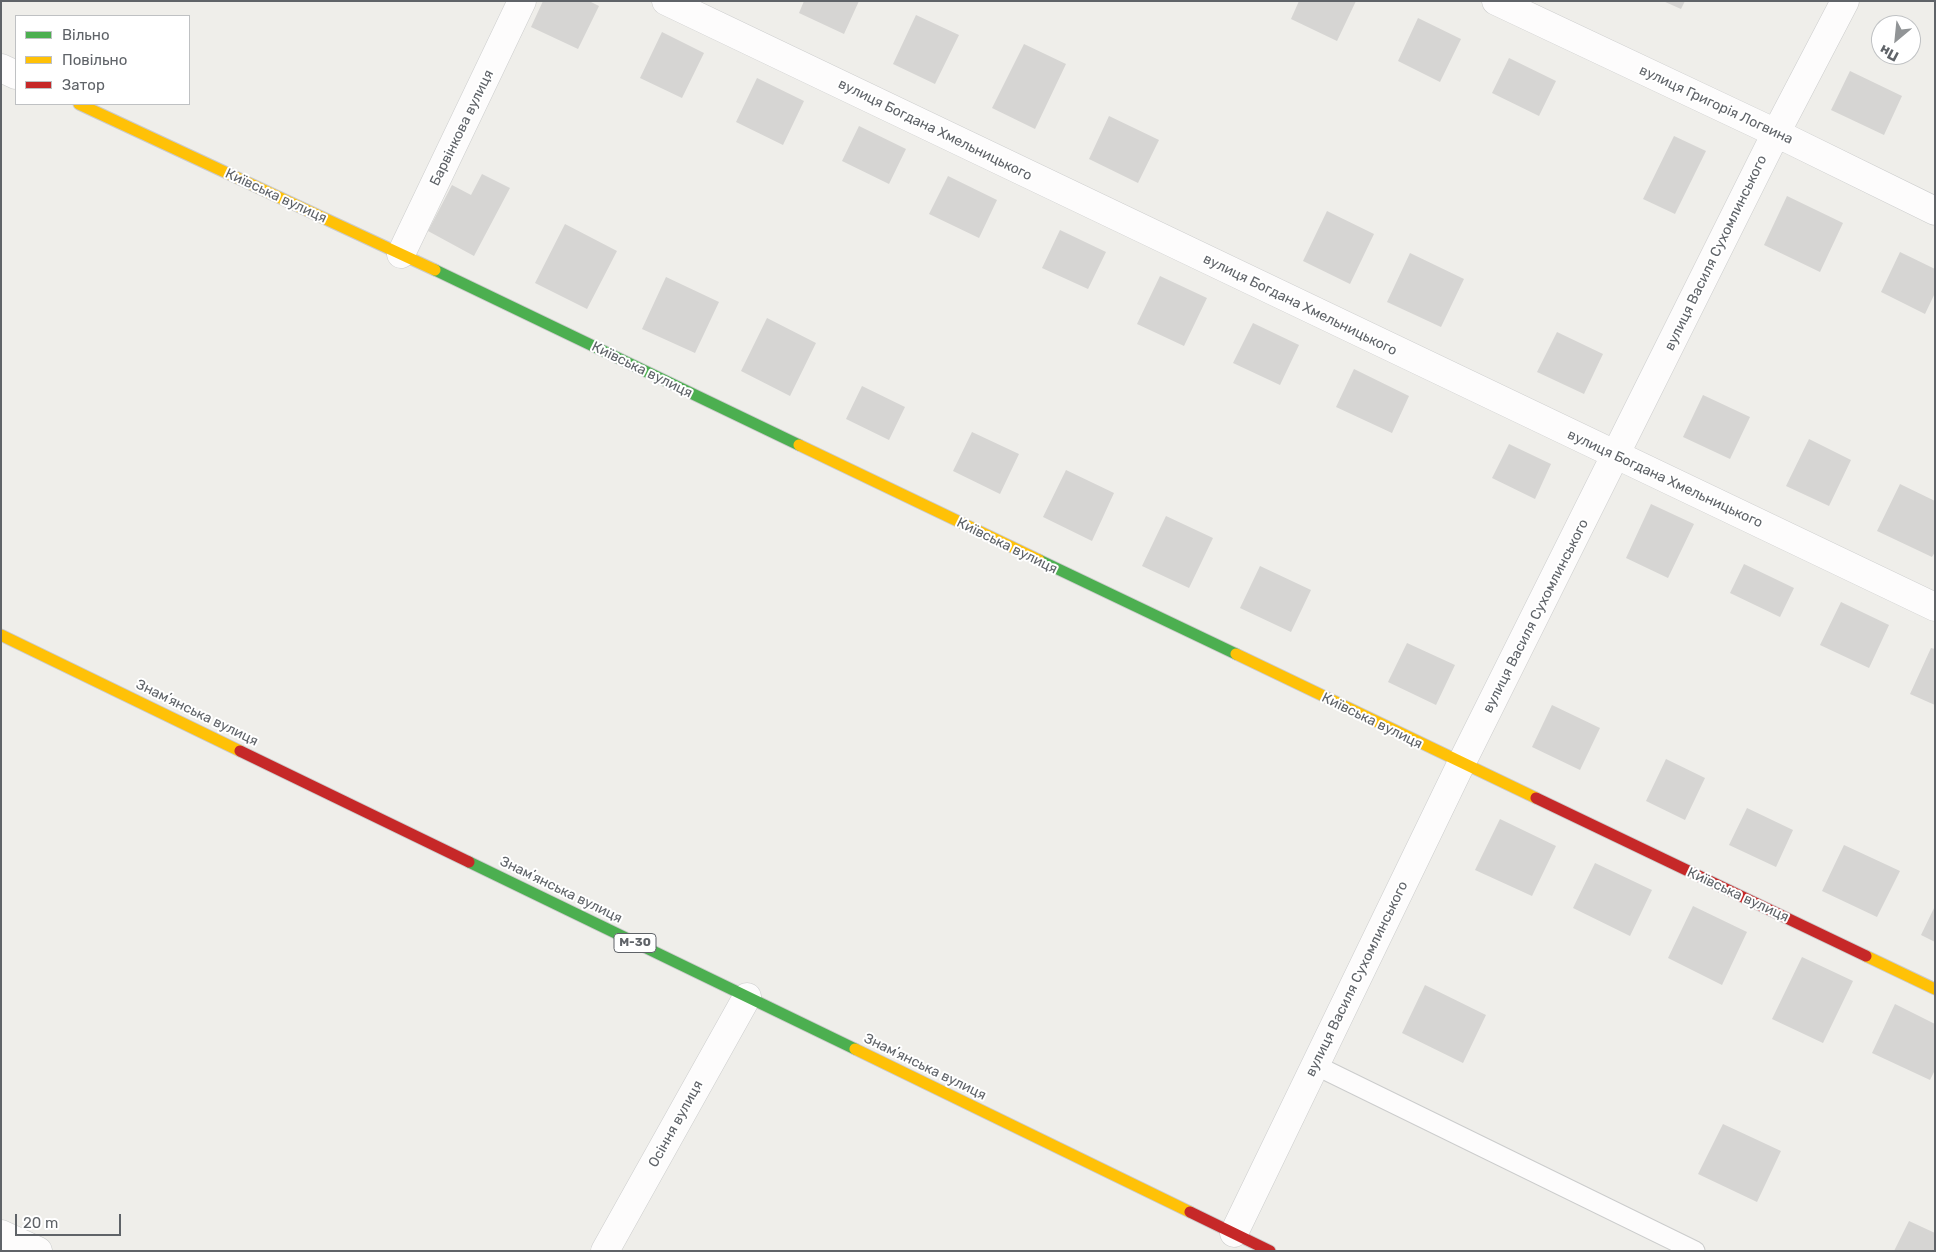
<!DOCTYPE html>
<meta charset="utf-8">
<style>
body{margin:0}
#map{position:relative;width:1936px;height:1252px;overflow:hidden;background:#efeeea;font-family:Rubik,sans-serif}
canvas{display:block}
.frame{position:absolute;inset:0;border:2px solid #5f6368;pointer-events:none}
.legend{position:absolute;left:15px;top:15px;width:175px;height:90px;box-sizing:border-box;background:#fff;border:1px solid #bfc1c3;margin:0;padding:6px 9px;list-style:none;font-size:15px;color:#5f6368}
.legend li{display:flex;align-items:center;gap:10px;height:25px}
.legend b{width:25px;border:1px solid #bfc1c3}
.north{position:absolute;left:1871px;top:15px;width:50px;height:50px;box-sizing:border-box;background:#fff;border:1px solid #bfc1c3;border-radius:50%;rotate:208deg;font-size:14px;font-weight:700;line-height:20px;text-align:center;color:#5f6368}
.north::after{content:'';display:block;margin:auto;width:18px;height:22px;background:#919496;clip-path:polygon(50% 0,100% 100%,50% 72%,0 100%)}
.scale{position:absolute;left:15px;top:1214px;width:106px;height:22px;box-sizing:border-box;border:2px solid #5f6368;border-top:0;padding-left:6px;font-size:15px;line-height:18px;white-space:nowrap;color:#5f6368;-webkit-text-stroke:4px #fff;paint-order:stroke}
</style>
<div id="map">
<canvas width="1936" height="1252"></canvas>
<div class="frame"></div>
<ul class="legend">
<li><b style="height:6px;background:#4caf50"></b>Вільно</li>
<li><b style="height:6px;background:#ffc107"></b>Повільно</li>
<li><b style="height:6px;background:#c62828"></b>Затор</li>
</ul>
<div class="north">Пн</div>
<div class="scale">20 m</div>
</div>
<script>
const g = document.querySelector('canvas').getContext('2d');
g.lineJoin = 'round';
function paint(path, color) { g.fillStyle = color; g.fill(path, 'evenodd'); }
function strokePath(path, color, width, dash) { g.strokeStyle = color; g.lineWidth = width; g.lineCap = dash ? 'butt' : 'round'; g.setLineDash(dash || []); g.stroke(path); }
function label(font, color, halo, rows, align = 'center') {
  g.font = font + ' Rubik,sans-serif'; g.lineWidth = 4; g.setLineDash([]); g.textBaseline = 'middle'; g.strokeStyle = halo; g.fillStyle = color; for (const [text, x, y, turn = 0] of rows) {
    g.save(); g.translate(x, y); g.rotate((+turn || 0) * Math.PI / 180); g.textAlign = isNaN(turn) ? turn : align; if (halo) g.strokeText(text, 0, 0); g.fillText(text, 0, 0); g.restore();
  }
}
paint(new Path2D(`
 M543 1H589L599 6 578 49 531 27Z
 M804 1H859L844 34 799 13Z
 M1299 1H1356L1337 41 1291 19Z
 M1663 1H1685L1681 9Z
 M916 15 959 35 935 84 893 64Z
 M1418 18 1461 39 1440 82 1398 61Z
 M662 32 704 53 682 98 640 78Z
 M1024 44 1066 64 1035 129 992 108Z
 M1509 58 1556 81 1539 116 1492 93Z
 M1850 71 1902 96 1884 135 1831 110Z
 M757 78 804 101 783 145 736 122Z
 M1109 116 1159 140 1138 183 1089 159Z
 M859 126 906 149 889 184 842 161Z
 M1674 136 1706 151 1675 214 1643 199Z
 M482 174 510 188 474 256 428 231 452 185 471 195Z
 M948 176 997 200 979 238 929 214Z
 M1787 196 1843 223 1820 272 1764 245Z
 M1327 211 1374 234 1350 284 1303 261Z
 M565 224 617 251 587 309 535 283Z
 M1060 230 1106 252 1088 289 1042 268Z
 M1900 252 1935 269V293L1925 314 1881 292Z
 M1410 253 1464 279 1441 327 1387 302Z
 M1160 276 1207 298 1184 346 1137 324Z
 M666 277 719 302 695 353 642 329Z
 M767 318 816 343 790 396 741 371Z
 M1253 323 1299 345 1280 385 1233 363Z
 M1557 332 1603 354 1584 394 1537 372Z
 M1354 369 1409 396 1392 433 1336 407Z
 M862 386 905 407 889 440 846 419Z
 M1703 395 1750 417 1730 459 1683 437Z
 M972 432 1019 454 1000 494 953 471Z
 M1809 439 1851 460 1829 506 1786 486Z
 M1509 444 1551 464 1535 499 1492 478Z
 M1066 470 1114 493 1092 541 1043 517Z
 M1900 484 1935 501V552L1932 557 1877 531Z
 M1651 504 1694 524 1668 578 1626 558Z
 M1166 516 1213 538 1189 588 1142 566Z
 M1744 564 1794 588 1780 617 1730 593Z
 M1260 566 1311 590 1291 632 1240 608Z
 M1841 602 1889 625 1869 668 1820 645Z
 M1407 643 1455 665 1436 705 1388 682Z
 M1931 648 1935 649V705L1910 694Z
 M1552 705 1600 728 1580 770 1532 747Z
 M1666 759 1705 778 1685 820 1646 801Z
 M1747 808 1793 830 1776 867 1729 845Z
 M1500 819 1556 846 1532 896 1475 870Z
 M1844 845 1900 871 1877 917 1822 891Z
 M1595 863 1652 890 1630 936 1573 908Z
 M1693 906 1747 932 1722 985 1668 958Z
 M1935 906V942L1921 935Z
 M1802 957 1853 981 1823 1043 1772 1019Z
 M1425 985 1486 1015 1463 1063 1402 1033Z
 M1895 1004 1935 1024V1070L1930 1080 1872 1053Z
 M1723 1124 1781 1151 1757 1202 1698 1174Z
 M1909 1221 1935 1233V1251H1894Z`), '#d6d5d3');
const lane = new Path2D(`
 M1315 1065 1695 1251`);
const street = new Path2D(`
 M666 1 1935 607
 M1496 1 1776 133 1935 211
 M1 68 16 75
 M401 254 522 1
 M1234 1233 1461 764 1776 133 1845 1
 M1 1234 38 1251
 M605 1251 747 997`);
const fast = new Path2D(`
 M435 270 799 445
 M1039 560 1236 654
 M469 862 855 1049`);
const slow = new Path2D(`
 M79 104 435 270
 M799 445 1039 560
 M1 635 240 751
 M1236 654 1536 798
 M1866 956 1935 989
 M855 1049 1190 1212`);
const jam = new Path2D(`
 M240 751 469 862
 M1536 798 1866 956
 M1190 1212 1270 1251`);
strokePath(lane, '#cbcccc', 21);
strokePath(street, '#cbcccc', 29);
strokePath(fast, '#cacacb', 13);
strokePath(slow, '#cacacb', 13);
strokePath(jam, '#cacacb', 13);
strokePath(lane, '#fdfcfc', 19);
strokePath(street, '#fdfcfc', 28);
strokePath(fast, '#4caf50', 11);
strokePath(slow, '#ffc107', 11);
strokePath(jam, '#c62828', 11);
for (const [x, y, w] of [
 [635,943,42]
]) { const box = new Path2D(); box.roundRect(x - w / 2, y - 9.5, w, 19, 4); g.fillStyle = '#fff'; g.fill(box); strokePath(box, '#5f6368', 1); }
label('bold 12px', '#5f6368', null, [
 ["М-30",635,943]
]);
label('14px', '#5f6368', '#fff', [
 ["вулиця Григорія Логвина",1716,105,25],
 ["Барвінкова вулиця",462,128,-64],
 ["вулиця Богдана Хмельницького",935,130,26],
 ["Київська вулиця",276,196,25],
 ["вулиця Василя Сухомлинського",1716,253,-64],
 ["вулиця Богдана Хмельницького",1300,305,26],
 ["Київська вулиця",642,370,26],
 ["вулиця Богдана Хмельницького",1665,479,25],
 ["Київська вулиця",1007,546,26],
 ["вулиця Василя Сухомлинського",1536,616,-63],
 ["Знамʼянська вулиця",197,713,26],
 ["Київська вулиця",1372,721,26],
 ["Знамʼянська вулиця",561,890,26],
 ["Київська вулиця",1738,895,25],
 ["вулиця Василя Сухомлинського",1357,979,-64],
 ["Знамʼянська вулиця",925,1067,26],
 ["Осіння вулиця",676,1124,-61]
]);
</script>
